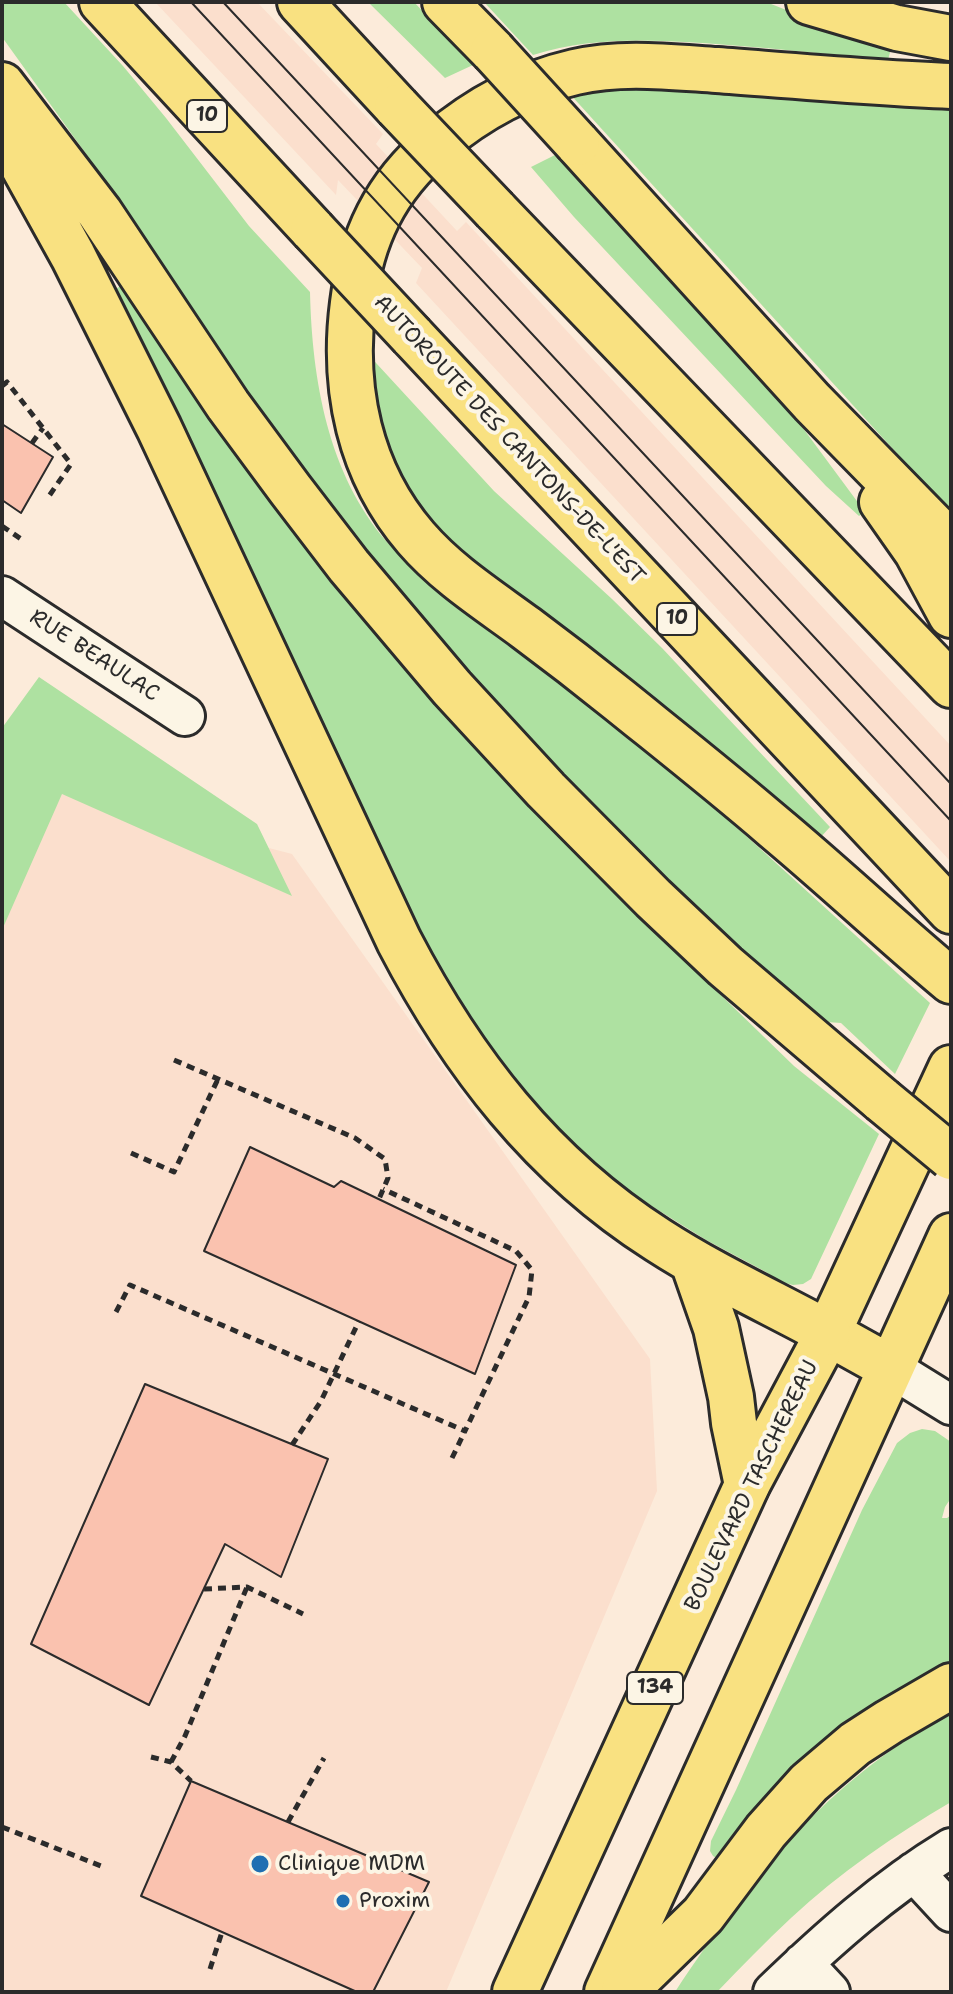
<!DOCTYPE html>
<style>
body{margin:0}
#map{position:relative;width:953px;height:1994px;overflow:hidden;background:#fcebda;font-family:"Shantell Sans",sans-serif}
canvas{display:block}
.frame{position:absolute;inset:0;border:4px solid #2b2b2b;pointer-events:none}
</style>
<div id="map">
<canvas width="953" height="1994"></canvas>
<div class="frame"></div>
</div>
<script>
const context = document.querySelector('canvas').getContext('2d');
context.lineJoin = 'round';
function paint(path, color) {
  context.fillStyle = color;
  context.fill(path, 'evenodd');
}
function strokePath(path, color, width, dash) {
  context.strokeStyle = color;
  context.lineWidth = width;
  context.lineCap = dash ? 'butt' : 'round';
  context.setLineDash(dash || []);
  context.stroke(path);
}
function write(font, color, halo, rows, align = 'center') {
  context.font = font + ' "Shantell Sans",sans-serif';
  context.lineWidth = 8;
  context.setLineDash([]);
  context.textBaseline = 'middle';
  context.strokeStyle = halo;
  context.fillStyle = color;
  for (const [text, x, y, turn = 0] of rows) {
    context.save();
    context.translate(x, y);
    context.rotate((+turn || 0) * Math.PI / 180);
    context.textAlign = isNaN(turn) ? turn : align;
    if (halo) context.strokeText(text, 0, 0);
    context.fillText(text, 0, 0);
    context.restore();
  }
}
paint(new Path2D(`
 M 155,2 L 257,2 L 383,134 L 376,144 L 457,231 L 466,222 L 951,746 L 951,862 L 416,283 L 422,268 L 338,180 L 336,195 Z
 M 62,794 L 292,854 L 650,1359 L 657,1491 L 446,1992 L 2,1992 L 2,908 Z`), '#fbdfcd');
paint(new Path2D(`
 M 2,2 L 64,2 L 123,66 L 166,118 L 249,226 L 310,292 C 312,380 328,474 387,542 C 403,559 420,573 437,588 L 677,776 L 733,824 L 930,1003 L 895,1074 L 841,1023 L 827,1022 L 796,998 L 726,937 L 651,867 L 583,799 L 503,714 L 363,550 L 247,393 L 114,193 L 2,37 Z
 M 368,2 L 414,2 L 473,65 L 445,78 Z
 M 484,2 L 766,2 L 804,17 L 893,41 L 888,60 C 835,55 782,49 728,45 C 664,40 596,35 533,55 Z
 M 619,86 L 951,102 L 951,513 L 569,93 Z
 M 555,155 L 794,416 L 865,512 L 859,516 L 826,486 L 574,217 L 531,167 Z
 M 125,283 L 438,705 L 554,832 L 728,1002 L 794,1066 L 879,1134 L 811,1279 L 803,1284 L 793,1285 L 781,1282 L 766,1272 L 706,1240 L 634,1195 L 551,1125 L 454,1006 L 108,294 Z
 M 365,351 L 494,491 L 612,599 L 662,648 L 830,827 L 819,839 L 484,572 L 454,547 L 430,522 L 406,490 L 385,453 Z
 M 39,677 L 257,824 L 292,896 L 62,794 L 2,930 L 2,728 Z
 M 922,1429 L 935,1431 L 951,1442 L 951,1498 L 945,1507 L 942,1518 L 947,1518 L 951,1515 L 951,1669 L 718,1859 L 713,1856 L 710,1851 L 711,1841 L 736,1790 L 862,1510 L 897,1443 L 910,1433 Z
 M 951,1713 L 951,1802 C 895,1835 839,1873 791,1918 C 765,1942 741,1967 717,1992 L 675,1992 C 753,1875 825,1782 951,1713 Z`), '#aee1a1');
const building = new Path2D(`
 M 2,424 L 53,457 L 21,513 L 2,500 Z
 M 250,1147 L 334,1187 L 341,1181 L 516,1265 L 475,1374 L 204,1251 Z
 M 145,1384 L 328,1459 L 281,1577 L 225,1544 L 149,1705 L 31,1644 Z
 M 191,1781 L 429,1882 L 373,1992 L 357,1992 L 141,1896 Z`);
paint(building, '#fac2af');
strokePath(building, '#2b2b2b', 2);
const minor = new Path2D(`
 M 2,596 L 185,716
 M 891,1368 L 951,1405
 M 914,1872 L 951,1912
 M 803,1963 L 830,1992
 M 773,1992 C 828,1939 885,1888 951,1848`);
const major = new Path2D(`
 M 828,1333 L 891,1368
 M 515,1992 L 747,1485 L 828,1333 L 951,1068
 M 607,1992 L 951,1236`);
const highway = new Path2D(`
 M 102,2 L 313,230
 M 300,2 L 397,107
 M 445,2 L 493,51
 M 809,2 L 897,28 L 951,38
 M 2,85 L 100,213 L 228,405 L 290,489 L 349,566 L 452,688 L 546,790 L 653,898 L 725,966 L 882,1100
 M 951,86 C 873,83 795,76 717,70 C 671,67 621,61 575,72 C 523,84 476,110 436,144 C 385,187 361,238 353,303 C 342,388 359,472 416,538 C 447,574 488,600 526,628 C 557,651 588,675 619,700 C 671,742 723,783 774,827 C 834,877 891,931 951,981
 M 2,128 L 73,256 L 159,428 L 399,941 C 462,1062 542,1166 658,1240 C 712,1275 771,1302 828,1333
 M 577,143 L 812,402 L 951,544
 M 495,210 L 951,685
 M 412,336 L 951,911
 M 882,502 L 917,552 L 951,615
 M 693,1262 L 716,1328 L 731,1397 L 734,1423 L 747,1485
 M 624,1992 L 703,1915 L 766,1831 L 809,1783 L 855,1744 L 889,1722 L 951,1686`);
strokePath(minor, '#2b2b2b', 44);
strokePath(major, '#2b2b2b', 50);
strokePath(highway, '#2b2b2b', 50);
strokePath(new Path2D(`
 M 2,386 L 7,382 L 71,464 L 47,499
 M 32,443 L 43,428
 M 2,526 L 21,539
 M 174,1060 L 355,1138 L 385,1159 L 388,1178 L 379,1199
 M 131,1153 L 174,1172 L 218,1079
 M 116,1312 L 130,1285 L 465,1431 L 529,1297 L 532,1270 L 516,1251 L 383,1189
 M 292,1445 L 321,1401 L 359,1321
 M 452,1458 L 465,1431
 M 204,1589 L 247,1587 L 303,1614
 M 151,1757 L 171,1762 L 191,1781
 M 171,1762 L 185,1736 L 247,1587
 M 288,1822 L 324,1758
 M 2,1827 L 101,1866
 M 210,1969 L 222,1932`), '#2b2b2b', 5, [8, 6]);
strokePath(minor, '#fcf5e5', 38);
strokePath(major, '#f9e181', 44);
strokePath(highway, '#f9e181', 44);
strokePath(new Path2D(`
 M 191,2 L 951,821
 M 223,2 L 951,784`), '#2b2b2b', 2);
const highwayBridge = new Path2D(`
 M 493,51 L 577,143
 M 397,107 L 495,210
 M 313,230 L 412,336
 M 882,1100 L 951,1157`);
strokePath(highwayBridge, '#2b2b2b', 50, []);
strokePath(highwayBridge, '#f9e181', 44);
for (const [x, y, r, color] of [
 [260,1864,10,"#1f6fb2"],
 [343,1901,8,"#1f6fb2"]
]) {
  const dot = new Path2D();
  dot.arc(x, y, r, 0, 2 * Math.PI);
  context.fillStyle = color;
  context.fill(dot);
  strokePath(dot, '#fcf5e5', 3);
}
for (const [x, y, w] of [
 [207,116,40],
 [677,619,40],
 [655,1688,56]
]) {
  const box = new Path2D();
  box.roundRect(x - w / 2, y - 16, w, 32, 6);
  context.fillStyle = '#fcf5e5';
  context.fill(box);
  strokePath(box, '#2b2b2b', 2);
}
write('bold 20px', '#2b2b2b', null, [
 ["10",207,116],
 ["10",677,619],
 ["134",655,1688]
]);
write('22px', '#2b2b2b', '#fcf5e5', [
 ["AUTOROUTE DES CANTONS-DE-L'EST",509,440,47],
 ["RUE BEAULAC",94,656,33],
 ["BOULEVARD TASCHEREAU",752,1486,-64]
]);
write('22px', '#2b2b2b', '#fcf5e5', [
 ["Clinique MDM",278,1864],
 ["Proxim",359,1901]
], 'left');
</script>
